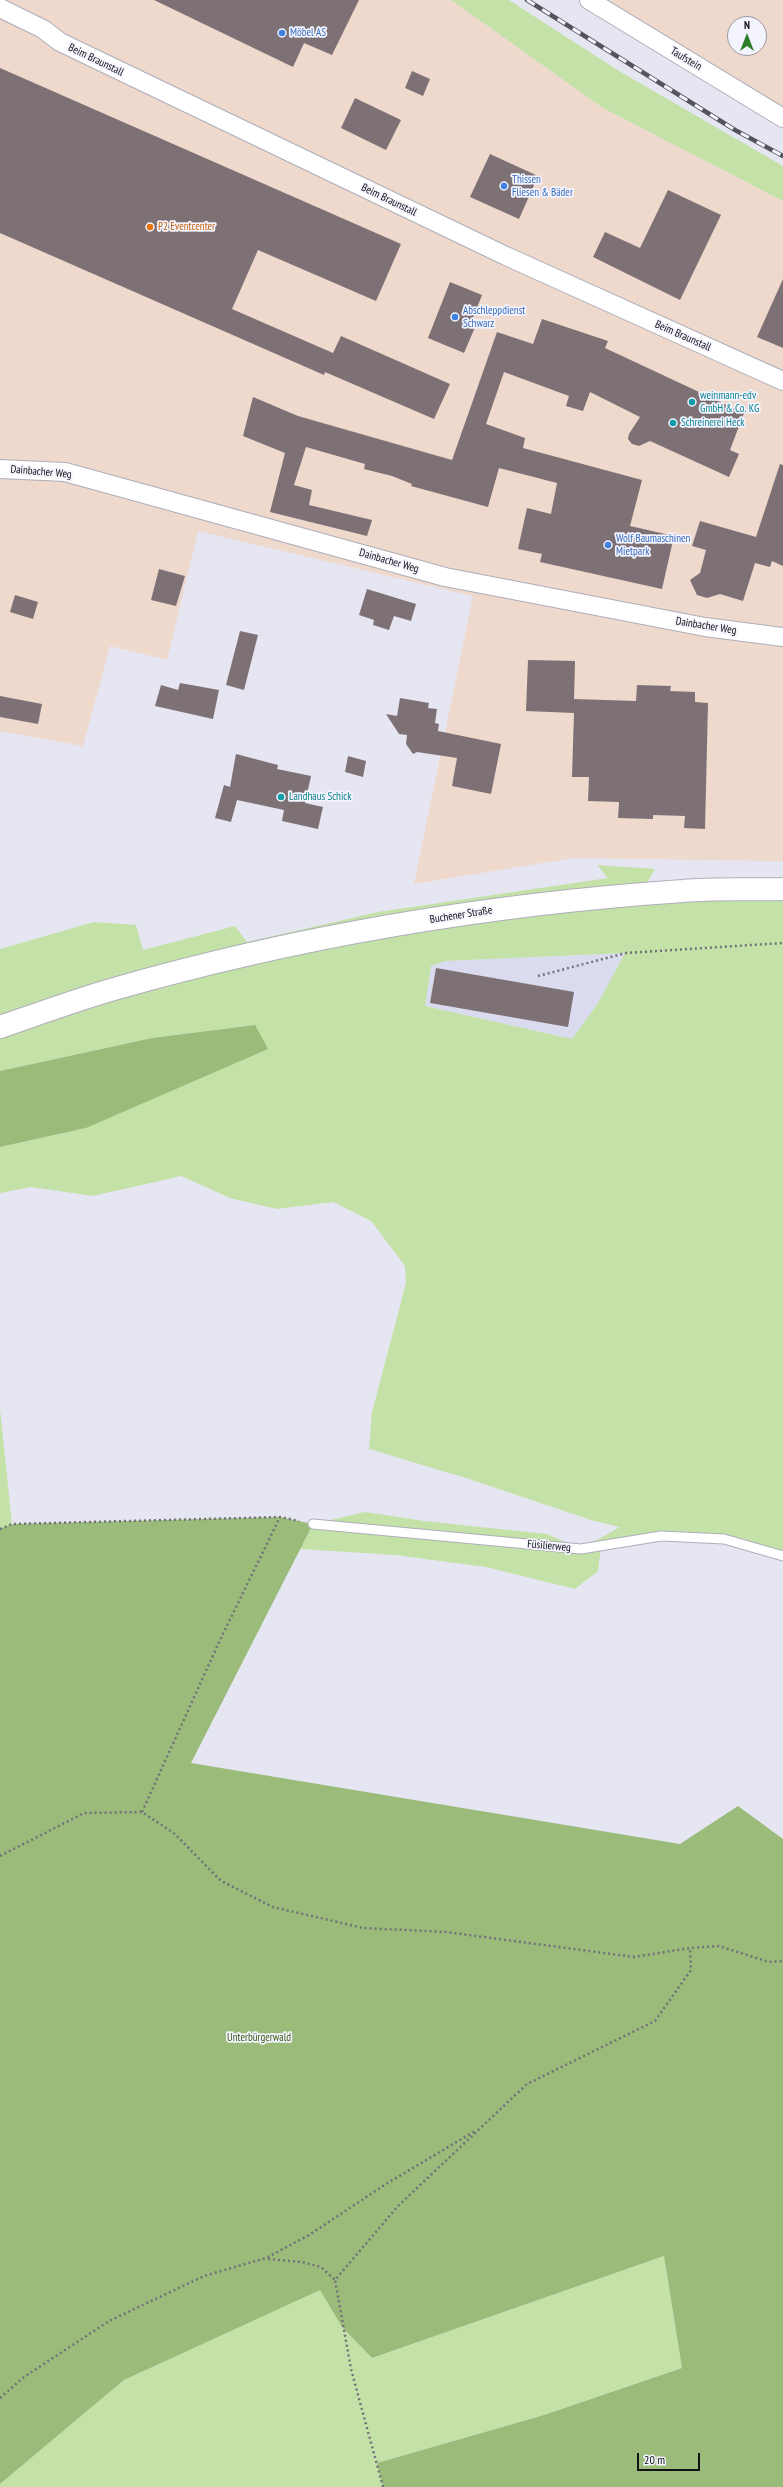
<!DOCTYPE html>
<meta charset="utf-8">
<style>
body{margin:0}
#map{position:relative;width:783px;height:2487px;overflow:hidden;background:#e5e6f2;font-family:"PT Sans Narrow",sans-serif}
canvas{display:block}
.north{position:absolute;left:727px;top:16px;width:40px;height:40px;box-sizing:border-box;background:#f3f4fd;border:1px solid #9999a0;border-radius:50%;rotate:0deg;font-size:11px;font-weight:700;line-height:16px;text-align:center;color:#111115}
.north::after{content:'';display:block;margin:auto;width:14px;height:18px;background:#2c7d29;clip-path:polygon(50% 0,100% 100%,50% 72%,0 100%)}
.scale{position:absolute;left:637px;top:2453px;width:63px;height:18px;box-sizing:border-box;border:2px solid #111115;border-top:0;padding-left:5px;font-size:12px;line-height:14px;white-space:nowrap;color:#111115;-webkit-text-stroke:3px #f3f4fd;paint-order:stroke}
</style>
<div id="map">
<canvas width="783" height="2487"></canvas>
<div class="north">N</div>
<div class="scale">20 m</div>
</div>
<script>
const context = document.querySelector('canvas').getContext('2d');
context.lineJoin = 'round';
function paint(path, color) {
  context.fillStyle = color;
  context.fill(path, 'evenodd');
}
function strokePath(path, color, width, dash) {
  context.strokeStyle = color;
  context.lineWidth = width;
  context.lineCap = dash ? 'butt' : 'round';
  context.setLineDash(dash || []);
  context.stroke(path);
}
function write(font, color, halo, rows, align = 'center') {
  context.font = font + ' "PT Sans Narrow",sans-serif';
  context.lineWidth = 3.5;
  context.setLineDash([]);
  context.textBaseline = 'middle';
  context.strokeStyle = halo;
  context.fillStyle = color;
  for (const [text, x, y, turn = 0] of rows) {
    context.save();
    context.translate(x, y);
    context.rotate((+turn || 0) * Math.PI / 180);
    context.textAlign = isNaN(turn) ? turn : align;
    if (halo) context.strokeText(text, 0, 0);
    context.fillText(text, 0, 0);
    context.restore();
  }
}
paint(new Path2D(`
 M 0,0 L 451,0 L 603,108 L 783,201 L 783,861 L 573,858 L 414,884 L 473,596 L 198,531 L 167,660 L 110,646 L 83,746 L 0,731 Z
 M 603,0 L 783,0 L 783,110 ZM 735,24 L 759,24 L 759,48 L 735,48 Z`), '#efd8cc');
paint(new Path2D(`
 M 626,953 L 598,1003 L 572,1039 L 425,1006 L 431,966 L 445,961 Z`), '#dadbee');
paint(new Path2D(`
 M 451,0 L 509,0 L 619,71 L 783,166 L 783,201 L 603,108 Z
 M 597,865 L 655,869 L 641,894 L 783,889 L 783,1556 L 724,1539 L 661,1536 L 601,1546 L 598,1571 L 575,1589 L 486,1567 L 395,1555 L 300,1549 L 313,1524 L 365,1512 L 424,1521 L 547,1534 L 581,1549 L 620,1527 L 591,1520 L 466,1478 L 369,1449 L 372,1412 L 406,1283 L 405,1266 L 371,1221 L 333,1202 L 277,1209 L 230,1198 L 181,1176 L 93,1196 L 31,1187 L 0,1193 L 0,1147 L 86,1128 L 255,1025 L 152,1038 L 0,1071 L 0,949 L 94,922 L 136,925 L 143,950 L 235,926 L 247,942 L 378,912 L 608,878 ZM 625,953 L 598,1003 L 572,1039 L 425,1006 L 431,966 L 445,961 Z
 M 0,1409 L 12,1524 L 0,1529 Z
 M 664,2256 L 682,2368 L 544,2415 L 377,2463 L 383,2487 L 0,2487 L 0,2484 L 124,2380 L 320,2289 L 342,2327 L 372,2358 Z`), '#c4e2a8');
paint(new Path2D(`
 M 255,1025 L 268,1049 L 86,1128 L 0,1147 L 0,1071 L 152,1038 Z
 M 280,1517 L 313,1524 L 191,1763 L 680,1844 L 738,1806 L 783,1839 L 783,2487 L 383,2487 L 377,2463 L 544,2415 L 682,2368 L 664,2256 L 372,2358 L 342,2327 L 320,2290 L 124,2380 L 0,2484 L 0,1529 L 12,1524 Z`), '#9abb7a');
paint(new Path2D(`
 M 154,0 L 359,0 L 332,55 L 304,43 L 293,67 Z
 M 0,68 L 401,244 L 376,301 L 258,250 L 232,309 L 333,353 L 341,336 L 450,384 L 434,419 L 325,372 L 324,375 L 0,233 Z
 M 412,71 L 430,79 L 423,96 L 405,88 Z
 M 355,98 L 401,120 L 386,150 L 341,128 Z
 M 490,154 L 538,176 L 519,219 L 470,197 Z
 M 668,190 L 721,215 L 680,300 L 593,257 L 605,232 L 640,248 Z
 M 783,279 L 783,348 L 757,337 Z
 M 450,282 L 482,295 L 471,323 L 476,325 L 464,353 L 428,338 Z
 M 542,319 L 608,341 L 605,348 L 744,413 L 730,450 L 739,454 L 729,477 L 650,441 L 639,446 L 632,444 L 628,439 L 629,434 L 640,417 L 590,392 L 583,411 L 566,406 L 569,396 L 504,372 L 486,424 L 525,438 L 523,448 L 642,480 L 630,526 L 674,536 L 662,589 L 540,562 L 542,554 L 518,549 L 527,508 L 551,514 L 557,483 L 499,468 L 488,507 L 411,486 L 412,484 L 392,476 L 364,469 L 365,464 L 306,447 L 294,485 L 312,490 L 309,505 L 372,520 L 367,536 L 270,512 L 285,453 L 243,436 L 253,397 L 298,416 L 452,460 L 497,332 L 533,344 Z
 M 780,464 L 783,465 L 783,566 L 772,561 L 770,567 L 755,563 L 743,601 L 720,594 L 707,598 L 697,595 L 690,580 L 700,573 L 706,550 L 692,546 L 700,521 L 756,537 Z
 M 159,569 L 185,576 L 176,606 L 151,600 Z
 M 367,589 L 416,604 L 411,621 L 394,616 L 389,630 L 373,625 L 374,620 L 359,615 Z
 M 15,595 L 38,602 L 33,619 L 10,612 Z
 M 240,631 L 258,635 L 244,690 L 226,685 Z
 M 528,660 L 575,661 L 574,699 L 636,701 L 637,685 L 671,686 L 670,691 L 695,692 L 695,702 L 708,703 L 705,829 L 684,828 L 685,816 L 653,815 L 653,819 L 618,818 L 619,802 L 588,801 L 589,777 L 572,777 L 574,713 L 526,711 Z
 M 180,683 L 219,690 L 213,719 L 155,706 L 161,685 L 178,690 Z
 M 0,696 L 42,704 L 38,724 L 0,717 Z
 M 400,698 L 429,703 L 428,708 L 437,709 L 435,723 L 439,724 L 438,731 L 501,744 L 491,794 L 452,786 L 457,758 L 417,752 L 413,754 L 406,744 L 407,735 L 399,734 L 386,714 L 397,716 Z
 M 236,754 L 278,765 L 277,769 L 311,776 L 305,803 L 323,807 L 318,829 L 282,821 L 284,810 L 237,800 L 231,822 L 215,818 L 224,785 L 230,787 Z
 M 348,756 L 366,761 L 363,777 L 345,772 Z
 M 436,968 L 574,992 L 568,1027 L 430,1003 Z`), '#7d7176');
const service = new Path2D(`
 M 313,1524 L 581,1549 L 661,1536 L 724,1539 L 783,1556`);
const minor = new Path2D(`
 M 589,0 L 783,118
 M 0,8 L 43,29 L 60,42 L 506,256 L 783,381
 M 0,469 L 65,472 L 445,577 L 705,627 L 783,637`);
const secondary = new Path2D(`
 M 0,1027 C 38,1014 76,1000 114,989 C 299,936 491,904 683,891 C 716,888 750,890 783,889`);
strokePath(service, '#adaeb9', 11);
strokePath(minor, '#adaeb9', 20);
strokePath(secondary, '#adaeb9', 24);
strokePath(new Path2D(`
 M 538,976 L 626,953 L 783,943
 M 0,1529 L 12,1524 L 280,1517 L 299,1521
 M 142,1812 L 220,1640 L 280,1517
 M 0,1856 L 84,1813 L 142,1812 L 175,1834 L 221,1881 L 273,1907 L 363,1928 L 446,1932 L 634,1957 L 690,1948 L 719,1946 L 769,1962 L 783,1961
 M 268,2259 L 302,2262 L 321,2267 L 335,2280
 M 0,2398 L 24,2377 L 109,2321 L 204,2276 L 266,2258 L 309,2235 L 386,2184 L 475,2131
 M 383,2487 L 351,2369 L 335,2280 L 398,2206 L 527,2084 L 655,2021 L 691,1970 L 690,1948`), '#717179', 2.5, [2, 3]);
strokePath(service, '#fff', 9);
strokePath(minor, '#fff', 18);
strokePath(secondary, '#fff', 22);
const rail = new Path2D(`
 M 527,0 L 735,130 L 783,156`);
strokePath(rail, '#54555b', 4.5);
strokePath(rail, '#f3f4fd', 3, [9]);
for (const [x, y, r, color] of [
 [282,33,4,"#3f7fe0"],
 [504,186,4,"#3f7fe0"],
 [150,227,4,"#e8710a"],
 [455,317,4,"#3f7fe0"],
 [692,402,4,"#0f9aa8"],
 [673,423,4,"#0f9aa8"],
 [608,545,4,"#3f7fe0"],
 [281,797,4,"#0f9aa8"]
]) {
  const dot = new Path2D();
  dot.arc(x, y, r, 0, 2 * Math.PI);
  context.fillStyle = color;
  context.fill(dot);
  strokePath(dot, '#f3f4fd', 1.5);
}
write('11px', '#366cbe', '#f3f4fd', [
 ["Möbel AS",290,33],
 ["Thissen",512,180],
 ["Fliesen & Bäder",512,193],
 ["Abschleppdienst",463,311],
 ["Schwarz",463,324],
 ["Wolf Baumaschinen",616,539],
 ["Mietpark",616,552]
], 'left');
write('11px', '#111115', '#f3f4fd', [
 ["Taufstein",686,59,31],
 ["Beim Braunstall",96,60,26],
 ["Beim Braunstall",389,200,26],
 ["Beim Braunstall",683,336,24],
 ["Dainbacher Weg",41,472,5],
 ["Dainbacher Weg",389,561,16],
 ["Dainbacher Weg",706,626,9],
 ["Buchener Straße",461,915,-9],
 ["Füsilierweg",549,1546,5]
]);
write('11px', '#c56008', '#f3f4fd', [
 ["P2 Eventcenter",158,227]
], 'left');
write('11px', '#0d838f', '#f3f4fd', [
 ["weinmann-edv",700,396],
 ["GmbH & Co. KG",700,409],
 ["Schreinerei Heck",681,423],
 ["Landhaus Schick",289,797]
], 'left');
write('11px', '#38550f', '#f3f4fd', [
 ["Unterbürgerwald",259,2038]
]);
</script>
